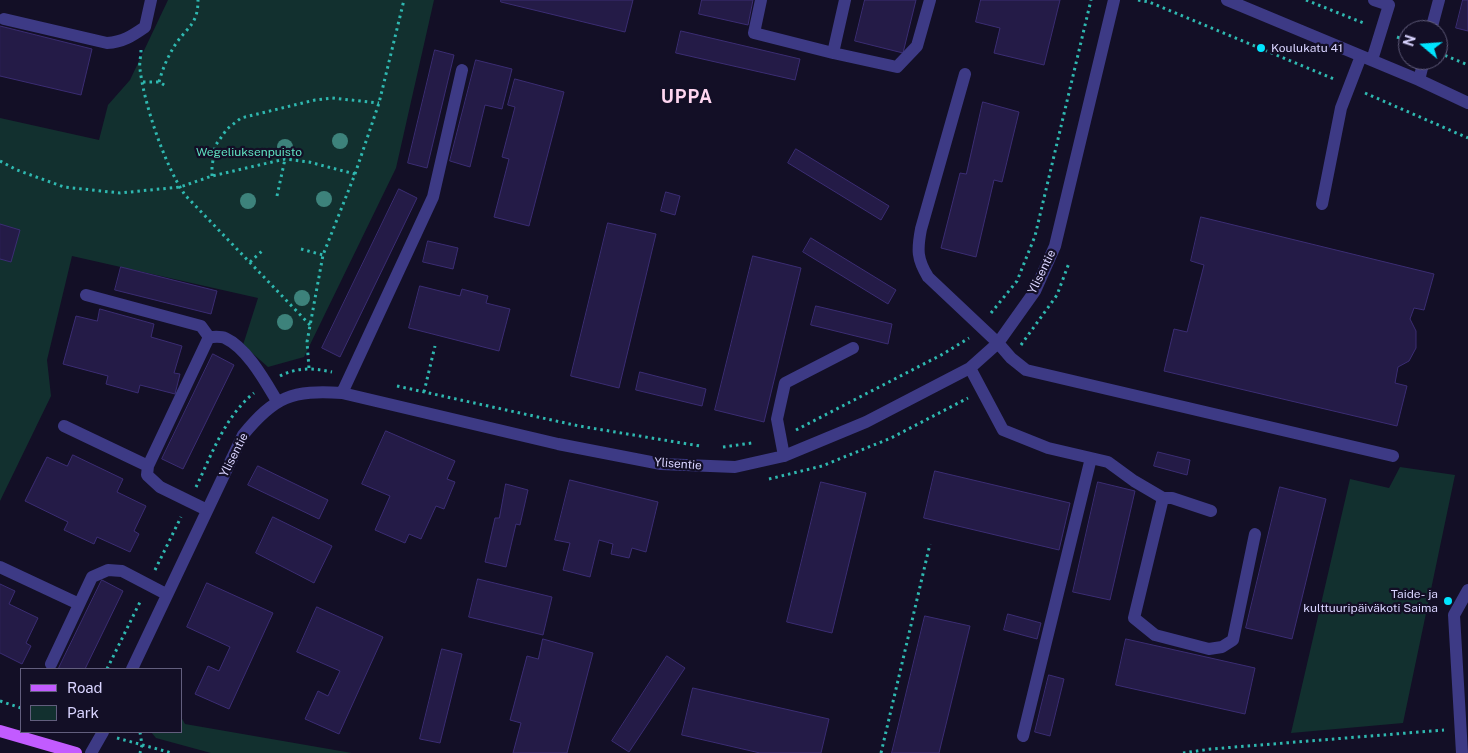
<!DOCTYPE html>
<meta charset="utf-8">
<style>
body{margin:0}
#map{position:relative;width:1468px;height:753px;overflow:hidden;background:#130f26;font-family:"Public Sans",sans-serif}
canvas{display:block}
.legend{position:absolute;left:20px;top:668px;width:162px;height:65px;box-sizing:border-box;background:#130f26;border:1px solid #625e7d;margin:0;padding:6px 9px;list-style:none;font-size:15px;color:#d9d4ff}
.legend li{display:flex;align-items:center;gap:10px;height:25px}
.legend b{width:25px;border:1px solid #625e7d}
.north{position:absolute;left:1398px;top:20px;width:50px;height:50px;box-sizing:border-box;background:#130f26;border:1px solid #625e7d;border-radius:50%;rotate:288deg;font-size:14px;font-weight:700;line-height:20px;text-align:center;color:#d9d4ff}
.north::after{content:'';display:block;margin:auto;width:18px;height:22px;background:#00e5ff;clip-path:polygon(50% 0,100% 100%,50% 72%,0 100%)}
</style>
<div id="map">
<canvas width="1468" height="753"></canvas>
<ul class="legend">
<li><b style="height:6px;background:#c25bff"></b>Road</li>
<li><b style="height:14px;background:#12302f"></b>Park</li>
</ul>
<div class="north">N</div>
</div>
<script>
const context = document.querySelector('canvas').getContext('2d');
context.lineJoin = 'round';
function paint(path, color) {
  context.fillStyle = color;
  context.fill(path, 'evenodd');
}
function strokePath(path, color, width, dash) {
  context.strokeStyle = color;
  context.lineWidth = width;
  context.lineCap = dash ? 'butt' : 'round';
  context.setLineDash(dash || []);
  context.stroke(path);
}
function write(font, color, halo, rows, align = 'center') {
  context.font = font + ' "Public Sans",sans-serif';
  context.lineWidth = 4.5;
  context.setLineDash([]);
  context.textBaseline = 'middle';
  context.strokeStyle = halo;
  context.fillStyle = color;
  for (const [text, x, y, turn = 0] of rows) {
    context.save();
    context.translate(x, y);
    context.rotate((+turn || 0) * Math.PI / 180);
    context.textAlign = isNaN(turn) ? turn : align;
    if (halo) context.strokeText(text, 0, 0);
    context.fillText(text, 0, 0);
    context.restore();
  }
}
paint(new Path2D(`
 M 168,0 L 434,0 L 396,168 L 304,357 L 268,367 L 243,345 L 258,298 L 72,256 L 47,360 L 51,396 L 0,501 L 0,118 L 99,140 L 108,105 L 130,80 Z
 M 1400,467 L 1455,475 L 1403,723 L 1291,733 L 1350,479 L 1389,488 Z
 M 181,717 L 185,724 L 352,753 L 211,753 L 156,738 L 151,732 L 181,732 Z`), '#12302f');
const building = new Path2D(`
 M 501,0 L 633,0 L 625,32 L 501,2 Z
 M 702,0 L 753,0 L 748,25 L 699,14 Z
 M 865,0 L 916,0 L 903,53 L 855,41 Z
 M 981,0 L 1060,0 L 1044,65 L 994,53 L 1000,28 L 976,22 Z
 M 1463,0 L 1468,0 L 1468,31 L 1456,28 Z
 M 0,26 L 92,49 L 81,95 L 0,76 Z
 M 681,31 L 800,59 L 795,80 L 676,53 Z
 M 435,50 L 454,55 L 427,168 L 408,163 Z
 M 476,60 L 512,69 L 502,109 L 485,105 L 470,167 L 450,161 Z
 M 515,79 L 564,92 L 529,226 L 494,217 L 509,159 L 502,157 L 515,107 L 508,105 Z
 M 983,102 L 1019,112 L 1002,182 L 994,180 L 976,257 L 941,248 L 960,173 L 966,174 Z
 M 796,149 L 889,206 L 881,220 L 788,163 Z
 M 399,189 L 417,198 L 340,357 L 322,348 Z
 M 666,192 L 680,196 L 675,215 L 661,211 Z
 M 1201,217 L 1434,274 L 1424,310 L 1414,308 L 1410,319 L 1416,331 L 1416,348 L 1409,361 L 1398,367 L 1395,383 L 1407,386 L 1397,426 L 1164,371 L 1174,329 L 1187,332 L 1204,265 L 1191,261 Z
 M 608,223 L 656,234 L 619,388 L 571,376 Z
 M 0,224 L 20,230 L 11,262 L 0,259 Z
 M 811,238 L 896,290 L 888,304 L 803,252 Z
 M 428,241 L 458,248 L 453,269 L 423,262 Z
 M 753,256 L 801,268 L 764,422 L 715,410 Z
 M 121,267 L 217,291 L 211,314 L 115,290 Z
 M 420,286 L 460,296 L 462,289 L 488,296 L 486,303 L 510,309 L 499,351 L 409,328 Z
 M 816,306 L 892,324 L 888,344 L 811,325 Z
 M 100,309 L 154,324 L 151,337 L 182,346 L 174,373 L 180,374 L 175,394 L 140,385 L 138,393 L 106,384 L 108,376 L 63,364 L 76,316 L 97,321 Z
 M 213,354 L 234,365 L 183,469 L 162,459 Z
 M 640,372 L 706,389 L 702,406 L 636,390 Z
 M 386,431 L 455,461 L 447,479 L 455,482 L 444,509 L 436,506 L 421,539 L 409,534 L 405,543 L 375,530 L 390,496 L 362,484 Z
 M 1158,452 L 1190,460 L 1187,475 L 1154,466 Z
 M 73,455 L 123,479 L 117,492 L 146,506 L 134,531 L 139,534 L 130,552 L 97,537 L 94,544 L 64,530 L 68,522 L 25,501 L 47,457 L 67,466 Z
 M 258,466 L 328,500 L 319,519 L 248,485 Z
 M 935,471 L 1070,503 L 1059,550 L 924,518 Z
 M 570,480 L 658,502 L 646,552 L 632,548 L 629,558 L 611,554 L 613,544 L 599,540 L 590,577 L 563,570 L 570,543 L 555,540 Z
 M 821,482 L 866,493 L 832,633 L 787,622 Z
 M 1098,482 L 1135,491 L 1110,600 L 1073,592 Z
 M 506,484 L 528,490 L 520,525 L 516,524 L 506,567 L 485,562 L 495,518 L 499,518 Z
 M 1280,487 L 1326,499 L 1292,639 L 1246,628 Z
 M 273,517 L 332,546 L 314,583 L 256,553 Z
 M 478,579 L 552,597 L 543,635 L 469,617 Z
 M 102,580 L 123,591 L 85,669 L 61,669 L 59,668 Z
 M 207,583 L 273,613 L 229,709 L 195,694 L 208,666 L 219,671 L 230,647 L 187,627 Z
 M 0,584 L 15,591 L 9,604 L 38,618 L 26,643 L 31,646 L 22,664 L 0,653 Z
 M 317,607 L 383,637 L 339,734 L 305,719 L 318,691 L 328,696 L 340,671 L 297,652 Z
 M 1008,614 L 1041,623 L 1037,639 L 1004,630 Z
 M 925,616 L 970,626 L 939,753 L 892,753 Z
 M 543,639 L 593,653 L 567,753 L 513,753 L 521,723 L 510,720 L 527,656 L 538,659 Z
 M 1126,639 L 1255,668 L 1245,714 L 1116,685 Z
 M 442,649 L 462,654 L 440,743 L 420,739 Z
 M 667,656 L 685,668 L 629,752 L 612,741 Z
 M 1049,675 L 1064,679 L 1050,736 L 1035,732 Z
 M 693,688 L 829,719 L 821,753 L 760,753 L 682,735 Z`);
paint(building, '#241b47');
strokePath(building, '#3b2d73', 1);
strokePath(new Path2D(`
 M 1138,0 L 1149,2 L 1334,79
 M 1306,0 L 1366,24
 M 1397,37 L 1408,41
 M 141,50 C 141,56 139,63 140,69 C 144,104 165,166 185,195 L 310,325
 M 1439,53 L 1468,65
 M 143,82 L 159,82 L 166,86
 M 159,82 C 163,67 169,54 177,42 C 189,26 198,23 198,0
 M 1365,93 L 1468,138
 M 0,161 L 17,170 L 64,187 L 120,193 L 180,187 L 212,176 L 285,159 L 309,162 L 355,174
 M 212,176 L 212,167 L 215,146 L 227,129 L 241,118 L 315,100 L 332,98 L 379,103
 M 277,196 L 285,159
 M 301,249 L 323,255
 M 250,262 L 262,251
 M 991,313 L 1017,281 L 1035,236 L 1091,0
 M 1021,345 L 1057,295 L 1069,263
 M 309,368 L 307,342 L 323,255 L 355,174 L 379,103 L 404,0
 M 280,376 C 297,367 314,368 332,372
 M 397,386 L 579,426 L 700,446
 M 424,392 L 435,346
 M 796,430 L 943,354 L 969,338
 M 723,447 L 752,443
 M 769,479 L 822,466 L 891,438 L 968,398
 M 196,487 C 212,454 225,416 254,393
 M 155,570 L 181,517
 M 107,669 L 141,600
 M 0,701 L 21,708
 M 140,732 L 142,745 L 140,753
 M 117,738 L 172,753
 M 881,753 L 930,544
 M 1183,753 L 1211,749 L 1444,730`), '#2fb8b0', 3, [2.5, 4]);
strokePath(new Path2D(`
 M 761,0 L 754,33 L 833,53 L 845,0
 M 1227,0 L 1419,80 L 1468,103
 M 4,19 L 107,43 C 123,42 132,36 145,27 L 151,0
 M 1431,30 L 1439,0
 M 833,53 L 897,67 L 917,46 L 930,0
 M 1372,60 L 1389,5 L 1374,0
 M 965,74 L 921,229 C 917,250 917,259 928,277 L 998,343 L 1011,358 L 1026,370 L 1393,456
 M 1419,80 L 1424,60
 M 1322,204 L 1341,108 L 1361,56
 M 86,295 L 201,326 L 209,337
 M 970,368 L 1003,430 L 1048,448 L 1108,462 L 1134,481 L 1163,498 L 1172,498 L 1211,511
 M 342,393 L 433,197 L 462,70
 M 64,426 L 148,466
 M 784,456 L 777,419 L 785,383 L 853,348
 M 1163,498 L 1134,618 L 1155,635 L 1209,649 L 1222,647 L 1233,640 L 1255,534
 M 207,510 L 160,487 L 147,475 L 148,466 L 209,337 C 214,337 221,336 225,338 C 247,348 265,381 277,401
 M 0,567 L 79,604
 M 51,664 L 92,577 L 108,570 L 122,571 L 166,594
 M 132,669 L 243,435 C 275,396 292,390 342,393 L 558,444 L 661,464 L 735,467 L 784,456 L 866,422 L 970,368 L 998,343 L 1035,291 L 1055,246 L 1114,0
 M 1023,736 L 1091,458
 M 91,753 L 103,732
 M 1462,753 L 1454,615 L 1468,590`), '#3d3a85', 12);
strokePath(new Path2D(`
 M 0,731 L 76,753`), '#c25bff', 12);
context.fillStyle = '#3d827b';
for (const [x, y] of [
 [340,141],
 [285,147],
 [324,199],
 [248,201],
 [302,298],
 [285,322]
]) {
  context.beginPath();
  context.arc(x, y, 8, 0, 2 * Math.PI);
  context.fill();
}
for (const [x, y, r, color] of [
 [1261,48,5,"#00e5ff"],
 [1448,601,5,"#00e5ff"]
]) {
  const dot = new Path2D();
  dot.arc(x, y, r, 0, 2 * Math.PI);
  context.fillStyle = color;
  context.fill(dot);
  strokePath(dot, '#130f26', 2);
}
write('12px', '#d9d4ff', '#130f26', [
 ["Koulukatu 41",1271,48],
 ["Taide- ja",1438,594,"right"],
 ["kulttuuripäiväkoti Saima",1438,608,"right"]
], 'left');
write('12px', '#5fe0c0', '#130f26', [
 ["Wegeliuksenpuisto",249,152]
]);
write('12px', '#d9d4ff', '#130f26', [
 ["Ylisentie",1042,272,-64],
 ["Ylisentie",234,455,-63],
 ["Ylisentie",678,464,4]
]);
context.letterSpacing = '1px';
write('bold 18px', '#ffd6f0', '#130f26', [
 ["UPPA",687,97]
]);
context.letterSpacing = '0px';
</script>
